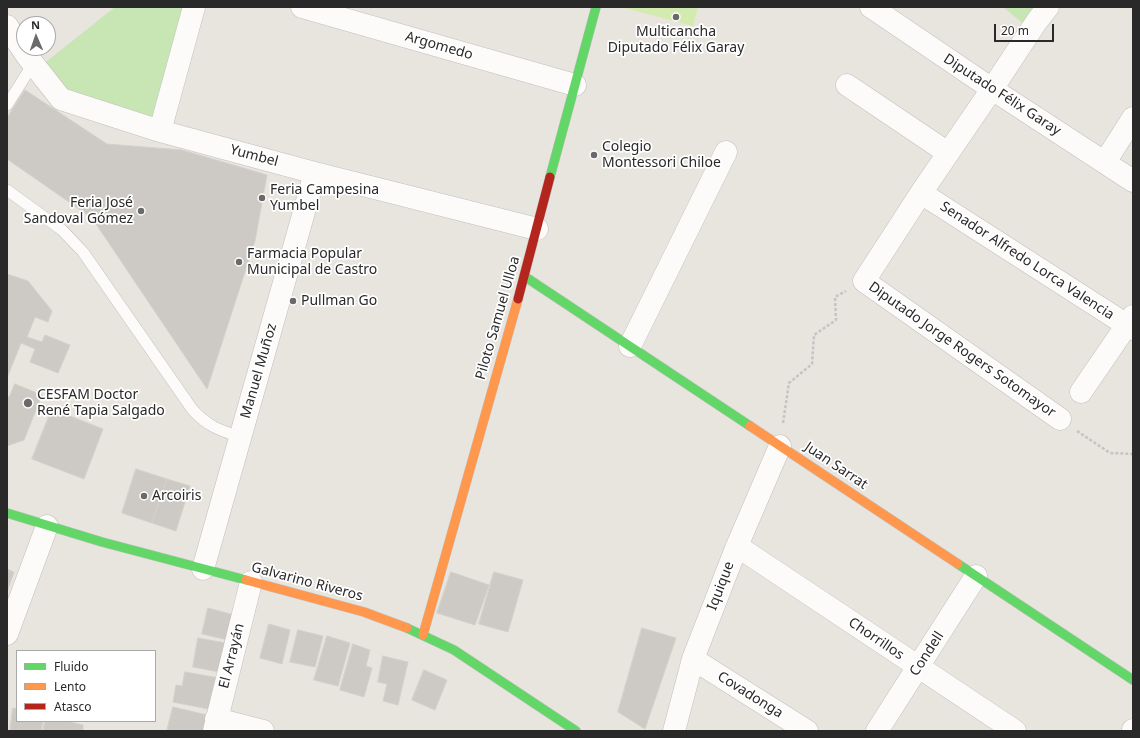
<!DOCTYPE html>
<meta charset="utf-8">
<style>
body{margin:0}
#map{position:relative;width:1140px;height:738px;overflow:hidden;background:#e8e4de;font-family:"Noto Sans",sans-serif}
canvas{display:block}
.frame{position:absolute;inset:0;border:8px solid #292929;pointer-events:none}
.legend{position:absolute;left:16px;top:650px;width:140px;height:72px;box-sizing:border-box;background:#fff;border:1px solid #a9a9a9;margin:0;padding:5px 7px;list-style:none;font-size:12px;color:#292929}
.legend li{display:flex;align-items:center;gap:8px;height:20px}
.legend b{width:20px;border:1px solid #a9a9a9}
.north{position:absolute;left:16px;top:16px;width:40px;height:40px;box-sizing:border-box;background:#fff;border:1px solid #a9a9a9;border-radius:50%;rotate:358deg;font-size:11px;font-weight:700;line-height:16px;text-align:center;color:#292929}
.north::after{content:'';display:block;margin:auto;width:14px;height:18px;background:#6c6a68;clip-path:polygon(50% 0,100% 100%,50% 72%,0 100%)}
.scale{position:absolute;left:994px;top:24px;width:60px;height:18px;box-sizing:border-box;border:2px solid #292929;border-top:0;padding-left:5px;font-size:12px;line-height:14px;white-space:nowrap;color:#292929;-webkit-text-stroke:3px #fff;paint-order:stroke}
</style>
<div id="map">
<canvas width="1140" height="738"></canvas>
<div class="frame"></div>
<ul class="legend">
<li><b style="height:5px;background:#63d668"></b>Fluido</li>
<li><b style="height:5px;background:#ff974d"></b>Lento</li>
<li><b style="height:5px;background:#b3261e"></b>Atasco</li>
</ul>
<div class="north">N</div>
<div class="scale">20 m</div>
</div>
<script>
const context = document.querySelector('canvas').getContext('2d');
context.lineJoin = 'round';
function paint(path, color) {
  context.fillStyle = color;
  context.fill(path, 'evenodd');
}
function strokePath(path, color, width, dash) {
  context.strokeStyle = color;
  context.lineWidth = width;
  context.lineCap = dash ? 'butt' : 'round';
  context.setLineDash(dash || []);
  context.stroke(path);
}
function write(font, color, halo, rows, align = 'center') {
  context.font = font + ' "Noto Sans",sans-serif';
  context.lineWidth = 3.5;
  context.setLineDash([]);
  context.textBaseline = 'middle';
  context.strokeStyle = halo;
  context.fillStyle = color;
  for (const [text, x, y, turn = 0] of rows) {
    context.save();
    context.translate(x, y);
    context.rotate((+turn || 0) * Math.PI / 180);
    context.textAlign = isNaN(turn) ? turn : align;
    if (halo) context.strokeText(text, 0, 0);
    context.fillText(text, 0, 0);
    context.restore();
  }
}
paint(new Path2D(`
 M 115,7 L 188,7 L 154,122 L 67,96 L 42,65 Z
 M 1003,7 L 1049,7 L 1031,30 Z`), '#c8e6b4');
paint(new Path2D(`
 M 621,7 L 698,7 L 693,26 Z`), '#d4ebb0');
const building = new Path2D(`
 M 25,90 L 107,144 L 182,150 L 267,175 L 255,241 L 207,389 L 92,218 L 7,159 L 7,118 Z
 M 7,274 L 28,281 L 52,311 L 48,322 L 35,317 L 27,337 L 42,342 L 45,335 L 70,345 L 58,373 L 30,362 L 35,349 L 21,343 L 7,378 Z
 M 15,384 L 42,395 L 24,440 L 7,446 L 7,396 L 9,397 Z
 M 52,409 L 103,429 L 84,479 L 32,459 Z
 M 136,469 L 167,479 L 152,523 L 122,513 Z
 M 167,479 L 190,486 L 176,531 L 152,523 Z
 M 7,569 L 14,572 L 7,592 Z
 M 451,572 L 489,585 L 475,625 L 437,613 Z
 M 494,572 L 523,580 L 508,632 L 479,624 Z
 M 208,608 L 238,616 L 232,641 L 202,634 Z
 M 269,624 L 290,630 L 282,664 L 260,658 Z
 M 642,628 L 676,638 L 645,729 L 618,712 Z
 M 298,630 L 323,636 L 315,667 L 290,662 Z
 M 327,636 L 350,643 L 338,686 L 314,680 Z
 M 198,638 L 231,644 L 225,673 L 193,667 Z
 M 353,644 L 370,650 L 366,666 L 372,668 L 364,697 L 340,690 Z
 M 383,656 L 408,662 L 398,705 L 383,701 L 387,684 L 378,682 Z
 M 424,670 L 447,680 L 435,710 L 412,700 Z
 M 185,672 L 219,678 L 213,710 L 173,702 L 176,685 L 182,686 Z
 M 173,707 L 207,715 L 204,731 L 167,731 Z
 M 13,708 L 17,709 L 17,721 L 43,721 L 41,731 L 10,731 Z
 M 45,721 L 66,721 L 83,725 L 83,731 L 43,731 Z`);
paint(building, '#cdcac5');
strokePath(building, '#d3d0ca', 1);
const lane = new Path2D(`
 M 7,105 L 33,64
 M 7,190 L 62,230 L 83,252 L 192,409 C 207,426 219,430 240,437`);
const street = new Path2D(`
 M 302,7 L 575,85
 M 871,7 L 992,89 L 1133,181
 M 1048,7 L 1037,21 L 992,89 L 921,193 L 864,281 L 1060,419
 M 7,26 L 27,56 L 61,99 L 160,131 L 315,173 L 537,229
 M 847,85 L 948,153
 M 160,131 L 194,7
 M 1105,162 L 1133,118
 M 921,193 L 1133,329
 M 630,346 L 726,152
 M 1081,392 L 1133,316
 M 737,546 L 1015,731
 M 203,569 L 315,173
 M 7,634 L 47,526
 M 693,659 L 807,731
 M 216,719 L 263,731
 M 214,731 L 251,582
 M 674,731 L 693,659 L 737,546 L 780,446
 M 877,731 L 976,576
 M 1133,731 L 1133,730`);
const fast = new Path2D(`
 M 550,177 L 596,7
 M 524,276 L 750,426
 M 7,513 L 102,542 L 246,580
 M 958,564 L 1133,680
 M 407,628 L 454,650 L 576,731`);
const slow = new Path2D(`
 M 750,426 L 958,564
 M 246,580 L 364,612 L 407,628
 M 423,635 L 518,299`);
const jam = new Path2D(`
 M 518,299 L 550,177`);
strokePath(lane, '#c1c0c0', 12);
strokePath(street, '#c1c0c0', 23);
strokePath(fast, '#c1c0c0', 10);
strokePath(slow, '#c1c0c0', 10);
strokePath(jam, '#c1c0c0', 10);
strokePath(new Path2D(`
 M 783,423 L 789,383 L 812,364 L 814,335 L 836,320 L 835,297 L 846,291
 M 1077,431 L 1110,453 L 1133,454`), '#c4c4c3', 2.5, [3, 2]);
strokePath(lane, '#fcfbfa', 11);
strokePath(street, '#fcfbfa', 22);
strokePath(fast, '#63d668', 9);
strokePath(slow, '#ff974d', 9);
strokePath(jam, '#b3261e', 9);
for (const [x, y, r, color] of [
 [676,17,4,"#6c6a68"],
 [594,155,4,"#6c6a68"],
 [262,198,4,"#6c6a68"],
 [141,211,4,"#6c6a68"],
 [239,262,4,"#6c6a68"],
 [293,301,4,"#6c6a68"],
 [28,403,5,"#6c6a68"],
 [144,496,4,"#6c6a68"]
]) {
  const dot = new Path2D();
  dot.arc(x, y, r, 0, 2 * Math.PI);
  context.fillStyle = color;
  context.fill(dot);
  strokePath(dot, '#fff', 1.5);
}
write('14px', '#292929', '#fff', [
 ["Multicancha",676,32,"center"],
 ["Diputado Félix Garay",676,48,"center"],
 ["Colegio",602,147],
 ["Montessori Chiloe",602,163],
 ["Feria Campesina",270,190],
 ["Yumbel",270,206],
 ["Feria José",133,203,"right"],
 ["Sandoval Gómez",133,219,"right"],
 ["Farmacia Popular",247,254],
 ["Municipal de Castro",247,270],
 ["Pullman Go",301,301],
 ["CESFAM Doctor",37,395],
 ["René Tapia Salgado",37,411],
 ["Arcoiris",152,496]
], 'left');
write('14px', '#292929', '#fff', [
 ["Argomedo",439,46,16],
 ["Diputado Félix Garay",1002,95,33],
 ["Yumbel",254,156,15],
 ["Senador Alfredo Lorca Valencia",1027,261,33],
 ["Piloto Samuel Ulloa",498,318,-74],
 ["Diputado Jorge Rogers Sotomayor",962,350,35],
 ["Manuel Muñoz",259,371,-74],
 ["Juan Sarrat",836,466,34],
 ["Galvarino Riveros",307,582,15],
 ["Iquique",721,586,-69],
 ["Chorrillos",876,639,34],
 ["Condell",927,654,-57],
 ["El Arrayán",232,656,-76],
 ["Covadonga",750,695,32]
]);
</script>
